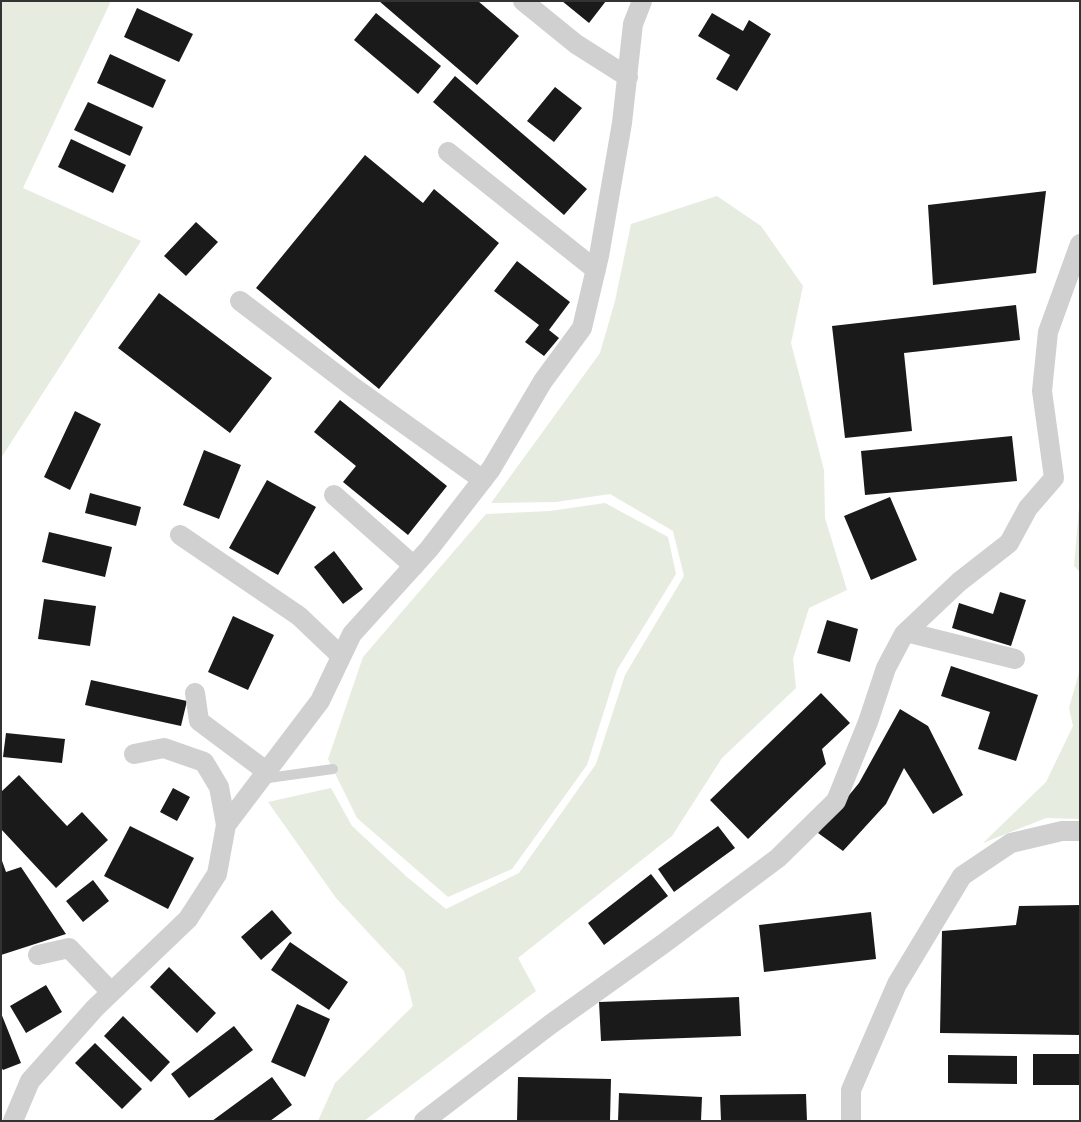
<!DOCTYPE html>
<style>
body{margin:0}
#map{position:relative;width:1081px;height:1122px;overflow:hidden;background:#fff;font-family:Quicksand,sans-serif}
canvas{display:block}
.frame{position:absolute;inset:0;border:2px solid #333;pointer-events:none}
</style>
<div id="map">
<canvas width="1081" height="1122"></canvas>
<div class="frame"></div>
</div>
<script>
const context = document.querySelector('canvas').getContext('2d');
context.lineJoin = 'round';
function paint(path, color) {
  context.fillStyle = color;
  context.fill(path, 'evenodd');
}
function strokePath(path, color, width, dash) {
  context.strokeStyle = color;
  context.lineWidth = width;
  context.lineCap = dash ? 'butt' : 'round';
  context.setLineDash(dash || []);
  context.stroke(path);
}
paint(new Path2D(`
 M 1,1 L 111,1 L 23,188 L 141,241 L 1,458 Z
 M 717,196 L 761,226 L 803,286 L 791,343 L 824,470 L 825,518 L 847,590 L 809,608 L 793,659 L 796,688 L 722,758 L 672,836 L 518,958 L 536,991 L 364,1121 L 318,1121 L 335,1083 L 413,1006 L 404,971 L 336,898 L 268,802 L 331,788 L 352,826 L 407,877 L 446,909 L 519,873 L 596,764 L 625,675 L 684,576 L 673,531 L 610,494 L 556,502 L 491,503 L 600,353 L 615,301 L 631,224 Z
 M 1080,496 L 1080,572 L 1074,566 Z
 M 605,503 L 668,537 L 676,574 L 617,670 L 587,765 L 512,869 L 448,897 L 357,818 L 328,759 L 363,657 L 486,514 L 550,511 Z
 M 1080,669 L 1080,819 L 1046,818 L 983,843 L 1046,782 L 1073,726 L 1069,708 Z`), '#e6ecdf');
paint(new Path2D(`
 M 379,1 L 478,1 L 519,36 L 477,85 Z
 M 562,1 L 606,1 L 589,23 Z
 M 137,8 L 193,34 L 179,62 L 124,37 Z
 M 376,13 L 441,66 L 418,94 L 354,40 Z
 M 712,13 L 743,31 L 749,20 L 771,34 L 737,91 L 716,79 L 730,55 L 698,36 Z
 M 110,54 L 166,80 L 153,108 L 97,83 Z
 M 455,76 L 587,189 L 564,215 L 433,102 Z
 M 555,87 L 582,108 L 554,142 L 527,121 Z
 M 88,102 L 143,127 L 130,156 L 74,130 Z
 M 71,139 L 126,165 L 113,193 L 58,167 Z
 M 365,155 L 423,203 L 434,189 L 499,243 L 379,389 L 256,288 Z
 M 1046,191 L 1036,273 L 933,285 L 928,205 Z
 M 196,222 L 218,242 L 186,276 L 164,256 Z
 M 517,261 L 570,302 L 549,330 L 559,338 L 544,356 L 525,342 L 539,325 L 494,291 Z
 M 159,293 L 272,378 L 230,433 L 118,348 Z
 M 1016,305 L 1020,340 L 904,353 L 912,431 L 845,438 L 832,326 Z
 M 340,400 L 447,486 L 408,535 L 343,482 L 356,466 L 314,432 Z
 M 75,411 L 101,424 L 70,490 L 44,477 Z
 M 1012,436 L 1017,481 L 865,495 L 861,451 Z
 M 204,450 L 241,465 L 219,519 L 183,505 Z
 M 267,480 L 316,507 L 278,575 L 229,548 Z
 M 90,493 L 141,507 L 136,526 L 85,513 Z
 M 890,497 L 917,560 L 871,580 L 844,516 Z
 M 49,532 L 112,547 L 105,577 L 42,562 Z
 M 334,551 L 363,589 L 343,604 L 314,567 Z
 M 1000,592 L 1026,600 L 1011,646 L 952,628 L 959,603 L 993,614 Z
 M 44,599 L 96,606 L 90,646 L 38,639 Z
 M 233,616 L 274,635 L 248,690 L 208,672 Z
 M 827,620 L 858,629 L 850,662 L 817,653 Z
 M 951,666 L 1038,695 L 1016,761 L 978,749 L 990,712 L 941,696 Z
 M 91,680 L 187,701 L 181,726 L 85,705 Z
 M 821,693 L 850,723 L 822,749 L 826,764 L 748,839 L 710,800 Z
 M 900,709 L 928,726 L 963,795 L 933,814 L 904,768 L 886,804 L 843,851 L 818,833 L 859,783 Z
 M 6,733 L 65,739 L 62,763 L 3,757 Z
 M 19,775 L 67,826 L 82,812 L 108,840 L 56,888 L 1,829 L 1,792 Z
 M 173,788 L 190,797 L 177,821 L 160,812 Z
 M 130,826 L 194,858 L 168,909 L 104,876 Z
 M 718,826 L 735,848 L 674,892 L 658,869 Z
 M 1,858 L 6,872 L 21,867 L 66,934 L 1,955 Z
 M 651,874 L 668,896 L 604,945 L 588,923 Z
 M 93,880 L 109,901 L 83,922 L 66,901 Z
 M 1080,905 L 1080,1035 L 940,1033 L 942,931 L 1016,925 L 1019,906 Z
 M 272,910 L 292,933 L 261,960 L 241,937 Z
 M 871,912 L 876,959 L 764,972 L 759,925 Z
 M 290,942 L 348,982 L 329,1010 L 271,970 Z
 M 169,967 L 216,1013 L 197,1033 L 150,987 Z
 M 46,985 L 62,1012 L 26,1033 L 10,1006 Z
 M 739,997 L 741,1036 L 601,1041 L 599,1002 Z
 M 297,1004 L 330,1019 L 305,1077 L 271,1062 Z
 M 1,1013 L 21,1063 L 3,1070 L 1,1067 Z
 M 123,1016 L 170,1062 L 151,1082 L 104,1036 Z
 M 234,1026 L 253,1050 L 189,1098 L 171,1074 Z
 M 95,1043 L 142,1089 L 122,1109 L 75,1063 Z
 M 1033,1054 L 1080,1054 L 1080,1085 L 1033,1085 Z
 M 948,1055 L 1017,1056 L 1017,1084 L 948,1083 Z
 M 272,1077 L 292,1105 L 270,1121 L 212,1121 Z
 M 518,1077 L 611,1079 L 610,1121 L 517,1121 Z
 M 619,1093 L 702,1097 L 701,1121 L 618,1121 Z
 M 806,1094 L 807,1121 L 721,1121 L 720,1095 Z`), '#1a1a1a');
strokePath(new Path2D(`
 M 261,779 L 333,769`), '#d0d0d0', 10);
strokePath(new Path2D(`
 M 523,1 L 576,44 L 628,77
 M 448,152 L 596,270
 M 240,301 L 353,387 L 483,480
 M 334,495 L 414,566
 M 180,535 L 299,616 L 341,656
 M 906,632 L 1015,659
 M 195,693 L 199,721 L 266,771
 M 134,754 L 164,748 L 204,762 L 219,787 L 226,825
 M 38,955 L 69,948 L 111,992
 M 13,1121 L 30,1081 L 95,1008 L 188,919 L 217,874 L 226,825 L 320,701 L 352,634 L 429,549 L 491,469 L 543,381 L 582,328 L 599,256 L 622,123 L 633,24 L 642,1
 M 424,1121 L 551,1024 L 663,944 L 778,858 L 836,801 L 868,722 L 886,668 L 904,634 L 959,582 L 1009,543 L 1028,508 L 1054,478 L 1042,391 L 1048,332 L 1080,244
 M 851,1121 L 851,1090 L 897,984 L 962,876 L 1011,843 L 1062,831 L 1080,831`), '#d0d0d0', 20);
</script>
